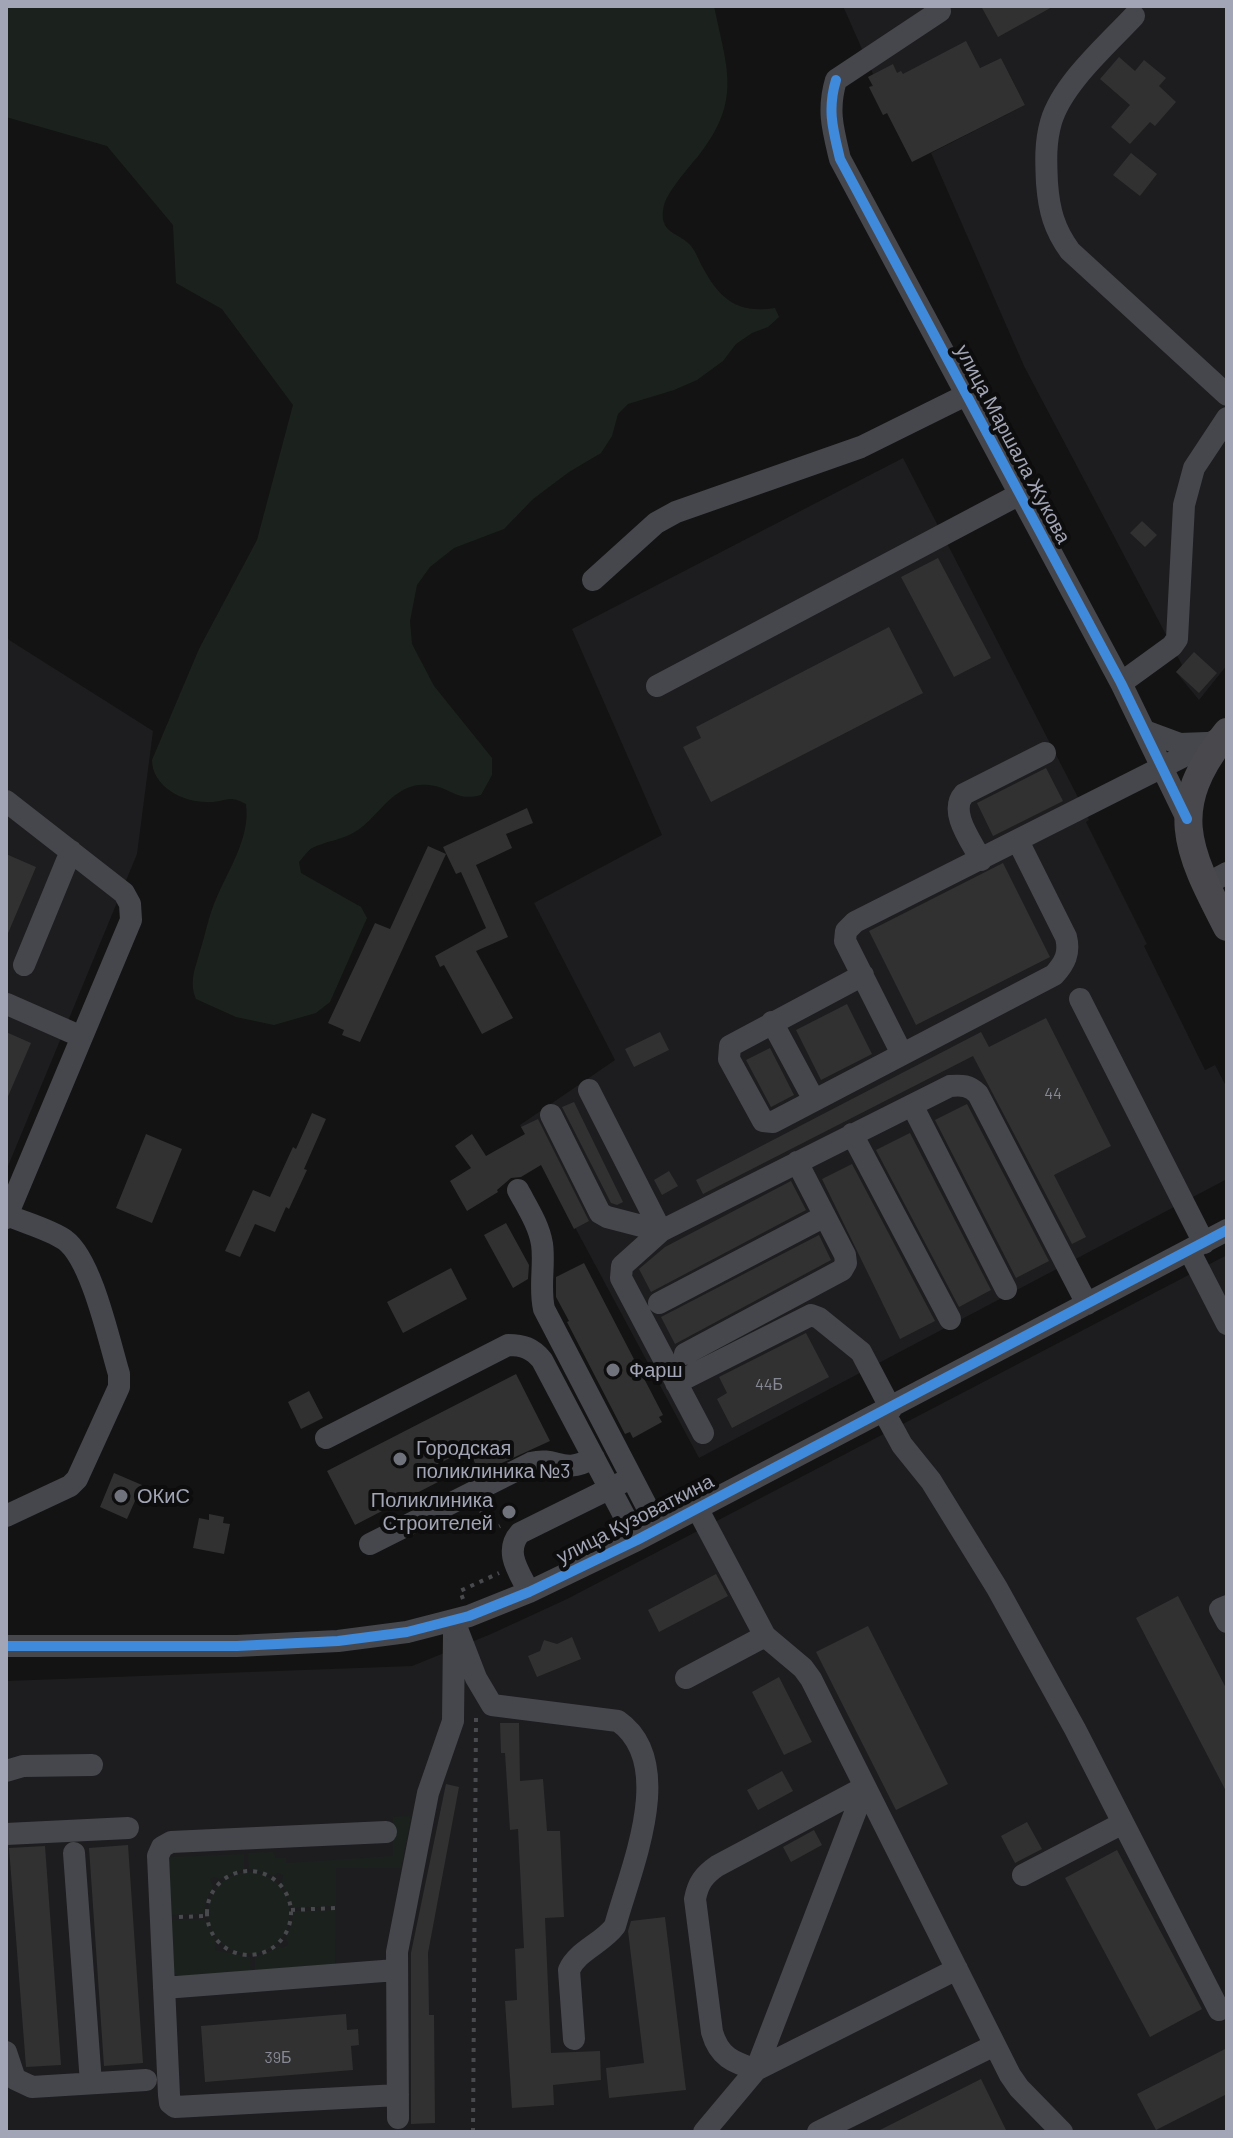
<!DOCTYPE html>
<meta charset="utf-8">
<style>
body{margin:0}
#map{position:relative;width:1233px;height:2138px;overflow:hidden;background:#131313;font-family:Barlow,sans-serif}
canvas{display:block}
.frame{position:absolute;inset:0;border:8px solid #a2a5b5;pointer-events:none}
</style>
<div id="map">
<canvas width="1233" height="2138"></canvas>
<div class="frame"></div>
</div>
<script>
const context = document.querySelector('canvas').getContext('2d');
context.lineJoin = 'round';
function paint(path, color) {
  context.fillStyle = color;
  context.fill(path, 'evenodd');
}
function strokePath(path, color, width, dash) {
  context.strokeStyle = color;
  context.lineWidth = width;
  context.lineCap = dash ? 'butt' : 'round';
  context.setLineDash(dash || []);
  context.stroke(path);
}
function write(font, color, halo, rows, align = 'center') {
  context.font = font + ' Barlow,sans-serif';
  context.lineWidth = 8;
  context.setLineDash([]);
  context.textBaseline = 'middle';
  context.strokeStyle = halo;
  context.fillStyle = color;
  for (const [text, x, y, turn = 0] of rows) {
    context.save();
    context.translate(x, y);
    context.rotate((+turn || 0) * Math.PI / 180);
    context.textAlign = isNaN(turn) ? turn : align;
    if (halo) context.strokeText(text, 0, 0);
    context.fillText(text, 0, 0);
    context.restore();
  }
}
paint(new Path2D(`
 M 843,6 L 1227,6 L 1227,665 L 1199,700 L 1176,672 L 1182,665 L 1024,366 L 931,153 L 1025,105 L 1001,58 L 883,115 L 869,87 L 872,85 L 868,77 L 873,74 Z
 M 903,458 L 1084,809 L 1089,820 L 1086,822 L 1147,944 L 1144,946 L 1205,1070 L 1215,1065 L 1227,1088 L 1227,1179 L 699,1458 L 520,1125 L 615,1060 L 534,903 L 662,835 L 572,629 Z
 M 6,638 L 153,731 L 137,854 L 6,1171 Z
 M 1227,1255 L 1227,2132 L 6,2132 L 6,1681 L 412,1666 L 491,1634 L 567,1599 Z`), '#1d1d1f');
paint(new Path2D(`
 M 6,6 L 714,6 C 727,69 742,100 699,155 C 689,167 668,191 664,205 C 657,235 680,232 691,246 C 696,252 699,261 703,268 C 720,299 737,314 775,308 L 779,317 L 768,327 L 752,333 L 736,344 L 723,361 L 697,380 L 674,390 L 628,404 L 618,414 L 612,436 L 601,453 L 569,472 L 533,499 L 504,529 L 454,548 L 430,567 L 417,585 L 410,621 L 412,644 L 434,686 L 492,758 L 492,775 L 481,795 C 456,802 451,787 429,785 C 395,781 380,815 358,830 C 344,840 325,841 312,848 C 307,851 303,858 299,862 L 301,873 L 361,907 L 367,918 L 330,1002 L 316,1013 L 274,1025 L 236,1017 L 196,999 C 189,982 195,969 200,951 C 205,936 208,919 214,904 C 226,873 251,839 246,804 C 227,794 227,802 209,802 C 184,803 152,787 152,760 L 199,649 L 257,540 L 293,405 L 222,309 L 176,283 L 173,225 L 107,146 L 6,117 Z
 M 411,1816 L 401,1868 L 336,1868 L 336,1906 L 293,1908 L 282,1884 L 283,1875 L 278,1873 L 273,1876 L 249,1869 L 248,1853 L 273,1852 L 276,1858 L 286,1858 L 286,1863 L 393,1856 L 393,1817 Z
 M 244,1854 L 244,1869 L 220,1879 L 214,1877 L 210,1879 L 213,1887 L 207,1898 L 204,1914 L 166,1915 L 164,1864 L 170,1857 Z
 M208 1913a41 41 0 1 1 82 0a41 41 0 1 1-82 0Z
 M 336,1910 L 335,1965 L 255,1973 L 255,1957 L 269,1952 L 278,1946 L 282,1948 L 288,1945 L 286,1937 L 292,1924 L 293,1911 Z
 M 205,1919 L 216,1942 L 215,1950 L 250,1957 L 251,1973 L 178,1977 L 168,1965 L 166,1920 Z`), '#1b221d');
paint(new Path2D(`
 M 981,6 L 1054,6 L 998,37 Z
 M 966,41 L 980,68 L 1001,58 L 1025,105 L 912,162 L 887,113 L 883,115 L 869,87 L 873,86 L 868,77 L 893,64 L 897,73 L 901,71 L 903,74 Z
 M 1119,57 L 1135,71 L 1144,60 L 1166,78 L 1159,86 L 1176,102 L 1155,126 L 1150,122 L 1130,144 L 1111,127 L 1130,105 L 1100,79 Z
 M 1131,153 L 1157,174 L 1140,196 L 1113,175 Z
 M 1142,521 L 1157,535 L 1145,547 L 1130,533 Z
 M 938,558 L 991,658 L 954,677 L 901,577 Z
 M 889,627 L 923,693 L 711,802 L 683,747 L 701,738 L 696,727 Z
 M 1194,652 L 1217,673 L 1199,693 L 1176,672 Z
 M 1046,768 L 1063,801 L 993,836 L 977,803 Z
 M 527,808 L 533,823 L 506,834 L 512,848 L 476,865 L 508,937 L 476,951 L 513,1018 L 482,1034 L 444,965 L 440,967 L 435,956 L 486,928 L 461,872 L 456,874 L 443,847 Z
 M 428,846 L 446,854 L 360,1042 L 342,1035 L 344,1030 L 328,1023 L 375,923 L 390,929 Z
 M 6,854 L 36,867 L 6,938 Z
 M 1003,863 L 1050,957 L 916,1025 L 869,931 Z
 M 847,1004 L 872,1054 L 821,1080 L 796,1030 Z
 M 1046,1018 L 1111,1146 L 1054,1175 L 1086,1237 L 1072,1244 L 973,1056 L 703,1194 L 696,1180 L 981,1032 L 989,1047 Z
 M 6,1032 L 31,1043 L 6,1101 Z
 M 660,1032 L 669,1050 L 634,1067 L 625,1049 Z
 M 770,1048 L 794,1095 L 771,1107 L 746,1060 Z
 M 574,1102 L 623,1202 L 617,1205 L 611,1203 L 562,1107 Z
 M 967,1104 L 1049,1261 L 1016,1278 L 935,1120 Z
 M 312,1113 L 326,1119 L 304,1169 L 307,1170 L 289,1209 L 286,1207 L 275,1232 L 255,1224 L 240,1257 L 225,1251 L 253,1190 L 270,1197 L 293,1147 L 296,1149 Z
 M 538,1119 L 589,1221 L 574,1229 L 541,1165 L 521,1177 L 511,1178 L 497,1190 L 498,1192 L 467,1211 L 450,1181 L 471,1168 L 455,1146 L 472,1134 L 486,1156 L 525,1134 L 521,1127 Z
 M 910,1133 L 991,1290 L 959,1307 L 876,1150 Z
 M 146,1134 L 182,1149 L 152,1223 L 116,1208 Z
 M 852,1164 L 935,1321 L 900,1339 L 822,1179 Z
 M 669,1171 L 678,1186 L 662,1195 L 654,1180 Z
 M 791,1181 L 806,1210 L 651,1292 L 639,1269 L 665,1247 Z
 M 506,1223 L 529,1265 L 528,1279 L 513,1288 L 484,1235 Z
 M 819,1235 L 831,1260 L 675,1344 L 661,1317 Z
 M 584,1263 L 663,1415 L 659,1417 L 662,1422 L 633,1438 L 630,1432 L 625,1434 L 567,1322 L 569,1321 L 556,1297 L 556,1277 Z
 M 451,1268 L 467,1299 L 403,1333 L 387,1302 Z
 M 806,1333 L 829,1377 L 732,1428 L 717,1399 L 727,1393 L 719,1377 Z
 M 516,1374 L 550,1441 L 480,1473 L 468,1449 L 430,1468 L 438,1482 L 355,1525 L 327,1471 Z
 M 309,1391 L 323,1418 L 301,1429 L 288,1402 Z
 M 114,1473 L 142,1485 L 127,1519 L 100,1507 Z
 M 209,1514 L 224,1517 L 223,1523 L 230,1524 L 224,1554 L 193,1548 L 199,1518 L 209,1520 Z
 M 716,1574 L 728,1596 L 659,1632 L 648,1610 Z
 M 1178,1596 L 1227,1690 L 1227,1793 L 1136,1618 Z
 M 868,1626 L 948,1784 L 896,1810 L 816,1652 Z
 M 572,1637 L 581,1659 L 537,1677 L 528,1656 L 540,1651 L 544,1640 L 557,1644 Z
 M 779,1677 L 812,1742 L 784,1755 L 752,1692 Z
 M 500,1723 L 519,1723 L 520,1781 L 543,1779 L 547,1831 L 560,1831 L 564,1917 L 545,1918 L 551,2053 L 600,2051 L 601,2080 L 553,2085 L 554,2105 L 512,2108 L 505,2001 L 517,2000 L 515,1949 L 524,1948 L 518,1829 L 510,1830 L 505,1753 L 501,1753 Z
 M 782,1771 L 793,1791 L 758,1810 L 747,1790 Z
 M 446,1784 L 459,1787 L 428,1953 L 429,2015 L 434,2015 L 435,2123 L 411,2124 L 411,1953 Z
 M 1027,1822 L 1042,1849 L 1015,1863 L 1001,1836 Z
 M 814,1830 L 822,1845 L 791,1862 L 783,1847 Z
 M 128,1845 L 143,2063 L 104,2066 L 89,1848 Z
 M 45,1846 L 61,2065 L 26,2067 L 9,1848 Z
 M 1117,1850 L 1202,2009 L 1150,2037 L 1065,1878 Z
 M 665,1917 L 686,2090 L 609,2098 L 606,2068 L 644,2063 L 628,1931 L 631,1921 Z
 M 346,2014 L 347,2030 L 358,2029 L 359,2045 L 351,2046 L 353,2070 L 205,2082 L 201,2026 Z
 M 1227,2048 L 1227,2094 L 1156,2130 L 1137,2094 Z
 M 981,2079 L 1007,2132 L 876,2132 Z`), '#313132');
strokePath(new Path2D(`
 M 481,1511 L 492,1530 L 500,1526
 M 463,1599 L 460,1591 L 499,1573
 M207 1913a42 42 0 1 1 84 0a42 42 0 1 1-84 0Z
 M 291,1910 L 336,1908
 M 179,1917 L 206,1916
 M 473,2132 L 476,1718`), '#48494d', 4, [4, 6]);
strokePath(new Path2D(`
 M 938,6 L 940,11 L 836,80 C 827,110 833,130 840,159 L 1121,683 L 1187,819
 M 1134,16 C 1107,45 1062,84 1051,122 C 1045,143 1046,162 1047,183 C 1049,210 1054,229 1070,251 L 1227,395
 M 593,580 L 656,523 L 676,512 L 861,447 L 966,395
 M 1121,683 L 1172,646 L 1177,639 L 1184,505 L 1194,468 L 1227,418
 M 657,686 L 1020,494
 M 1145,731 L 1180,744 L 1207,743
 M 6,801 L 124,893 L 130,904 L 131,920 L 6,1218
 M 981,860 C 972,842 948,812 964,794 L 1045,753
 M 1205,885 L 1227,873
 M 24,965 L 71,851
 M 863,975 L 730,1046 L 729,1059 L 763,1121 L 773,1122 L 1054,975 C 1065,963 1070,953 1066,937 L 1018,841
 M 1080,999 L 1204,1243
 M 7,1004 L 82,1037
 M 772,1022 L 814,1100
 M 902,1054 L 845,941 L 846,931 L 855,922 L 1222,737
 M 589,1090 L 661,1231 L 622,1266 L 621,1278 L 703,1433
 M 912,1105 L 1006,1289
 M 551,1115 L 600,1213 L 607,1217 L 661,1231 L 950,1086 C 962,1085 969,1085 978,1094 L 1087,1304
 M 852,1134 L 950,1319
 M 518,1190 C 527,1207 539,1225 542,1244 C 545,1265 539,1287 544,1309 L 658,1528
 M 1189,1250 L 1227,1324
 M 659,1303 L 825,1216
 M 685,1354 L 842,1270 L 846,1263 L 845,1255 L 797,1162
 M 676,1383 L 811,1315 L 819,1318 L 861,1352 L 891,1409
 M 884,1412 L 902,1445 L 931,1481 L 997,1588 L 1075,1729 L 1219,2010
 M 326,1438 L 508,1345 C 523,1345 532,1348 542,1360 L 637,1540
 M 697,1508 L 765,1636 L 803,1668 L 811,1679 L 1010,2075 L 1019,2088 L 1062,2132
 M 6,1516 L 70,1486 L 77,1479 L 119,1387 L 119,1374 C 109,1341 92,1260 65,1240 C 49,1229 25,1223 7,1215
 M 370,1544 L 531,1463 C 559,1456 560,1476 594,1458
 M 529,1592 C 520,1573 503,1552 520,1533 L 621,1483
 M 1227,1606 L 1220,1609 L 1227,1622
 M 454,1621 L 476,1678 L 492,1705 L 618,1721 C 678,1763 630,1870 615,1926 C 603,1943 577,1951 569,1970 L 574,2039
 M 6,1646 L 237,1646 L 338,1641 L 407,1632 L 469,1616 L 529,1592 L 637,1540 L 1227,1230
 M 686,1678 L 765,1636
 M 6,1771 L 23,1766 L 92,1765
 M 865,1787 L 717,1866 C 704,1875 698,1883 695,1899 L 712,2032 C 719,2057 733,2062 756,2070 L 957,1969
 M 386,1832 L 171,1842 L 162,1847 L 158,1856 L 169,2095 L 170,2103 L 175,2107 L 398,2095
 M 6,1834 L 128,1828
 M 74,1853 L 91,2083
 M 1023,1875 L 1123,1823
 M 164,1988 L 396,1970
 M 6,2052 L 15,2079 L 32,2087 L 146,2080
 M 398,2118 L 397,1952 L 428,1793 L 453,1721 L 454,1634
 M 704,2132 L 756,2070 L 865,1787
 M 818,2132 L 995,2045`), '#46474c', 22);
strokePath(new Path2D(`
 M 1227,732 C 1166,808 1186,848 1227,927`), '#49494d', 28);
strokePath(new Path2D(`
 M 836,80 C 827,110 833,130 840,159 L 1121,683 L 1187,819
 M 6,1646 L 237,1646 L 338,1641 L 407,1632 L 469,1616 L 529,1592 L 637,1540 L 1227,1230`), '#408adc', 10);
for (const [x, y, r, color] of [
 [613,1370,8,"#70727c"],
 [400,1459,8,"#70727c"],
 [121,1496,8,"#70727c"],
 [509,1512,8,"#70727c"]
]) {
  const dot = new Path2D();
  dot.arc(x, y, r, 0, 2 * Math.PI);
  context.fillStyle = color;
  context.fill(dot);
  strokePath(dot, '#0d0d0e', 3);
}
write('16px', '#868894', null, [
 ["44",1053,1094],
 ["44Б",769,1385],
 ["39Б",278,2058]
]);
write('20px', '#a2a5b5', '#0d0d0e', [
 ["улица Маршала Жукова",1013,444,62],
 ["улица Кузоваткина",635,1519,-27]
]);
write('20px', '#a2a5b5', '#0d0d0e', [
 ["Фарш",629,1370],
 ["Городская",416,1448],
 ["поликлиника №3",416,1471],
 ["ОКиС",137,1496],
 ["Поликлиника",493,1500,"right"],
 ["Строителей",493,1523,"right"]
], 'left');
</script>
